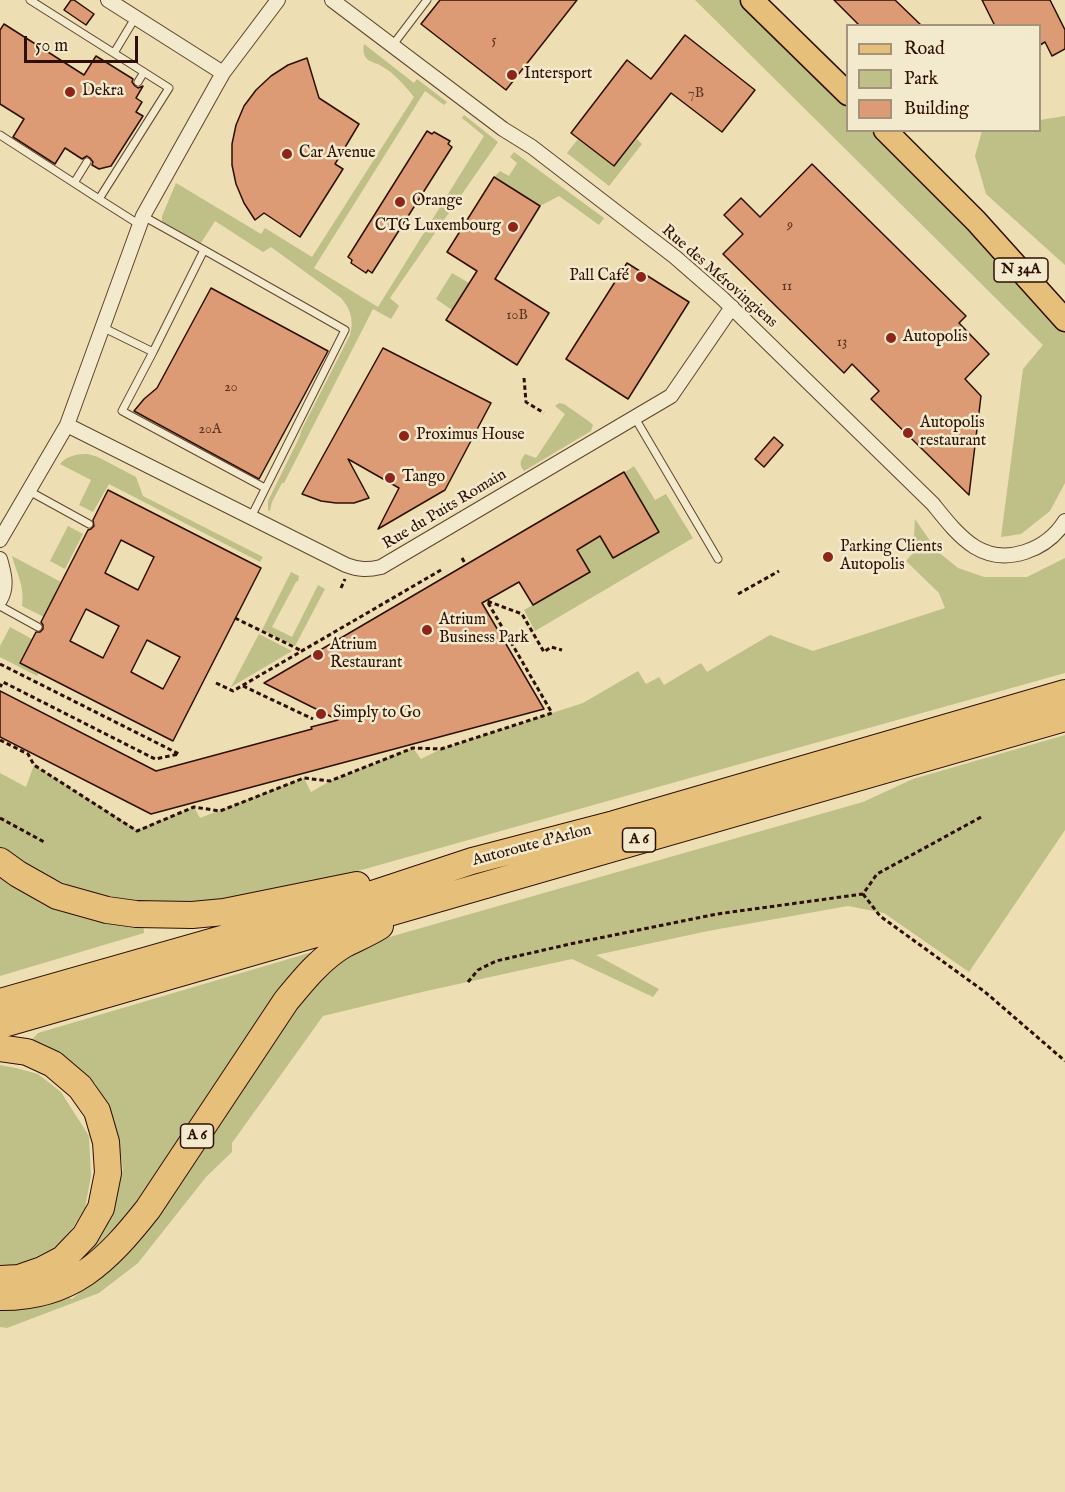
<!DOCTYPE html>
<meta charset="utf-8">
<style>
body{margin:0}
#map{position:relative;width:1065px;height:1492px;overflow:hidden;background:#eddeb3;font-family:"IM FELL English",serif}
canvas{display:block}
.legend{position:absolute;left:846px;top:24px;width:195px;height:108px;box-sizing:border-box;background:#f3eace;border:2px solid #a4937c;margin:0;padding:8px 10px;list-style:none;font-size:18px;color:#2e1002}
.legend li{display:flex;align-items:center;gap:12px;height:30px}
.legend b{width:30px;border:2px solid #a4937c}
.scale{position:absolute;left:24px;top:36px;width:114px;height:27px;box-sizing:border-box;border:3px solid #2e1002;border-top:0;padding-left:8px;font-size:18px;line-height:21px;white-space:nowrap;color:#2e1002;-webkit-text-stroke:4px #f3eace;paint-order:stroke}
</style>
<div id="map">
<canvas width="1065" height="1492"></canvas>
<ul class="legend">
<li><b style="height:8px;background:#e6bf7a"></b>Road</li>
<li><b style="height:16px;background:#bfbf88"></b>Park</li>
<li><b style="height:16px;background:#dc9b75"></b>Building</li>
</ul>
<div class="scale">50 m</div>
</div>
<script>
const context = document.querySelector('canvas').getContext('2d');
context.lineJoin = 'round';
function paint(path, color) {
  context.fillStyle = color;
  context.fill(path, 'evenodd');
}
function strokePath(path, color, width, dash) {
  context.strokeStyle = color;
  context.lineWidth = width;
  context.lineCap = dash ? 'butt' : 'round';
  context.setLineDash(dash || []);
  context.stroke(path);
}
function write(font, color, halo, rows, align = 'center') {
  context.font = font + ' "IM FELL English",serif';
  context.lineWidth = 5;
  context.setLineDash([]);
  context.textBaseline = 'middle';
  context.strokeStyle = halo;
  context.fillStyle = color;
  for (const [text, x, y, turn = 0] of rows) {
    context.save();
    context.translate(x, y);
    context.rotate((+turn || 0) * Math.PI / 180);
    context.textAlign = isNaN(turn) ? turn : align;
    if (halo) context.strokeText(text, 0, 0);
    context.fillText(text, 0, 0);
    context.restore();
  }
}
paint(new Path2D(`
 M 695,0 L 740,0 L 847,105 L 848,130 L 873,131 L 1009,264 L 1065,327 L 1065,483 L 1050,511 L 1021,534 L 1001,537 L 1023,369 L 1043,345 Z
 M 364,44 L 414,83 L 417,79 L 447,102 L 444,105 L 425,91 L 314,268 L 378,307 L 484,136 L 462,118 L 464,115 L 498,142 L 390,298 L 399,306 L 391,319 L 373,309 L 284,483 L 282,483 L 272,502 L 270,511 L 268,510 L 268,501 L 300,436 L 301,431 L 350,335 C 354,321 351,309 341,298 L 271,247 L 263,252 L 215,221 L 201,243 L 165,224 L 162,221 L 162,216 L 176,183 L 261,234 L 265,228 L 312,257 L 414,97 C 405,86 395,74 383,67 C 378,63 371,63 366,58 C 363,53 363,50 364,44 Z
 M 1065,116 L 1065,265 L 986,194 L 975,156 L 982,131 L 1040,130 L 1040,120 Z
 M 578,139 L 614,167 L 637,139 L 642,144 L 609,186 L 567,153 Z
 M 514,152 L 604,218 L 599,225 L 559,196 L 540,206 L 494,177 L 500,171 L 509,176 L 517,163 L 510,157 Z
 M 452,273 L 469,283 L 452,310 L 436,299 Z
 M 559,403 L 564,404 L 590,422 L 593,425 L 591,431 L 524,471 C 518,464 521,460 525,454 L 536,458 L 565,414 L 555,406 Z
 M 88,454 L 98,457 L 136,477 L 143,496 L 263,557 L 260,562 L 109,484 L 93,512 L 79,505 L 91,480 L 60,464 C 67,455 78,454 88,454 Z
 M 634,466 L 655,500 L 666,494 L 693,538 L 535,631 L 524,610 L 590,572 L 577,550 L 600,536 L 613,558 L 659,532 L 625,472 Z
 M 915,519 L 937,551 L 958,568 L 984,577 L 1027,577 L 1065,558 L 1065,673 L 347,874 L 228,899 L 198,902 L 129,903 L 88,894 L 29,867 L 0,849 L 0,773 L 26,787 L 34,765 L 137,830 L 194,807 L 200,818 L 304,778 L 311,792 L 330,781 L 413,748 L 421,759 L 441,749 L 583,703 L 638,671 L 646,684 L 659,677 L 664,685 L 701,663 L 707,672 L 770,635 L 813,651 L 945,608 L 939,593 L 906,561 L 913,553 Z
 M 68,526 L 83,534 L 65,569 L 50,561 Z
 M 12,556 L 61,582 L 44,617 L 22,606 C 25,587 17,574 12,556 Z
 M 291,572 L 299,576 L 298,581 L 296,582 L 272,627 L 292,637 L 318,585 L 325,589 L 295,646 L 262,630 Z
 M 10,627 L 32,639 L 20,662 L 39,672 L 37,676 L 0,657 L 0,646 Z
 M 259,634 L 292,651 L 231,687 Z
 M 1065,735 L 1065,830 L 969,972 L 884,913 L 848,906 L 708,931 L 596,955 L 659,989 L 653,997 L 572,959 L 422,992 L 323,1016 L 232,1143 L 232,1152 L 206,1177 L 138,1263 L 99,1293 L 7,1328 L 0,1327 L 0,1311 L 66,1296 L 72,1299 L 96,1279 L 296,1005 L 331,967 L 356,949 L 393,936 L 863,802 L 913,779 Z
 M 0,872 L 143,923 L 144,933 L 0,976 Z
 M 319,950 L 281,995 L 211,1091 L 142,1197 L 112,1235 L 90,1253 L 87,1250 L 113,1207 L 123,1169 L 118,1138 L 107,1104 L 95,1083 L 61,1056 L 29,1043 L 38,1033 Z
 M 0,1065 L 16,1068 L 38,1074 L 61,1092 L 89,1136 L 91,1176 L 85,1208 L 63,1243 L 18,1266 L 0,1265 Z`), '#bfbf88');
const building = new Path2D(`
 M 71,0 L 74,0 L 94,14 L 86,25 L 64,10 Z
 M 440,0 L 577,0 L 506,90 L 421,24 Z
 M 834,0 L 895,0 L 922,26 L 860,26 Z
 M 982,0 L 1050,0 L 1065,30 L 1065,49 L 1052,56 L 1045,42 L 1040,45 L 1040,26 L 995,26 Z
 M 4,24 L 84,75 L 96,56 L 133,79 L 132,82 L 135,86 L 138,88 L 143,86 L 136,98 L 142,102 L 136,112 L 143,116 L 111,166 L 99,169 L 92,165 L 93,162 L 90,158 L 87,156 L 82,159 L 65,148 L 55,164 L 13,137 L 24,119 L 0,104 L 0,30 Z
 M 685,35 L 755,90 L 722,132 L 671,93 L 614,166 L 571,133 L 627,60 L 651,79 Z
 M 307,58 L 319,98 L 359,124 L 335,164 L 343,169 L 300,237 L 264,213 L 255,220 L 244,203 L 236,184 L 232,165 L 232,144 L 236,125 L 244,106 L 256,90 L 271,76 L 288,65 Z
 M 427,131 L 432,134 L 434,132 L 450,141 L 448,144 L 452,147 L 372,273 L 368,270 L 366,273 L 351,263 L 352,260 L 348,257 Z
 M 812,164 L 966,316 L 959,323 L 989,354 L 965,379 L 981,396 L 969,495 L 871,399 L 879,391 L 852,364 L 844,373 L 723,254 L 743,234 L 724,215 L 741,198 L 760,217 Z
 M 494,177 L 540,206 L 495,279 L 549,313 L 517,365 L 446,320 L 477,271 L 447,252 Z
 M 627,263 L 689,302 L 628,399 L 566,359 Z
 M 211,288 L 328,351 L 259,479 L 134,411 L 144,399 L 157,388 Z
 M 383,348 L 491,403 L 445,490 L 378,529 L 399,488 L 348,459 L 369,498 L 354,503 L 336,503 L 321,501 L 302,494 Z
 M 774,437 L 783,445 L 764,467 L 755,459 Z
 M 624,472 L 659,532 L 613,558 L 600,536 L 577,550 L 590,572 L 533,605 L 519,582 L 482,603 L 544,709 L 151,814 L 0,737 L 0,691 L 156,771 L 312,729 L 311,727 L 338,720 L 264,683 Z
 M 108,490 L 261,568 L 173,741 L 20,663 L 36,632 L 40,632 L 43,629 L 43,625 L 41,622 L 88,530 L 91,529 L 94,526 L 93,520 ZM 121,540 L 154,557 L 138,590 L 105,573 ZM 86,609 L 119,626 L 103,658 L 70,641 ZM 147,640 L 180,657 L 163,689 L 131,672 Z`);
paint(building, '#dc9b75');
strokePath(building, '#2e1002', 1.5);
const lane = new Path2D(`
 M 392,46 L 427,0
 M 114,53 L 135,18
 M 138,82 L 144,72
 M 0,135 L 99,199 L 169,88 L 30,0
 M 74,183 L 87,162
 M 99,199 L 140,225
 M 204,250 L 345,330 L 251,517
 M 102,327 L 153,352 L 204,250 L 143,216
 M 153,352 L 122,411 L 265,488
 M 635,418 L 718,559
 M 29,491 L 89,524
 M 0,606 L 38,627`);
const street = new Path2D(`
 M 108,0 L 223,73
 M 332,0 L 503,129 L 532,147 L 675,257 L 722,298 L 933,504 C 945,519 958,536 975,547 C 1006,566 1047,550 1065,521
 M 67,425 L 346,565 C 359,570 368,570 381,567 L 671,396 L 732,307
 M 0,540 L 67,425 L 143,216 L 223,73 L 278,0
 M 0,559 C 4,573 8,587 0,600`);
const primary = new Path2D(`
 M 752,0 L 848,94
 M 885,130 L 976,221 L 1065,320`);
const highway = new Path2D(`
 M 0,861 L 18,874 L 57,896 L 107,910 L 136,914 L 192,915 L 224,912 L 357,885
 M 0,1002 L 327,909 L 472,861 L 614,824 L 1065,693
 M 0,1025 L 1065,718
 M 0,1048 L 27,1052 L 53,1064 L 80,1087 L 97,1111 L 106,1142 L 108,1173 L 101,1208 L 85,1236 L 63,1259 L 42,1270 L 19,1278 L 0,1279
 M 0,1297 C 71,1298 107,1261 148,1209 L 286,1001 C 304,979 321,958 345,944 C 357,938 369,933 380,926`);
strokePath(lane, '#5e442e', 9);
strokePath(street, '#5e442e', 16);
strokePath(primary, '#2e1002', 25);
strokePath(highway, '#2e1002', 28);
strokePath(new Path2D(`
 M 524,378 L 526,402 L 544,413
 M 462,558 L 466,565
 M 341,588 L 345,579
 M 738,594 L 779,571
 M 235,618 L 302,651
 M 0,664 L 179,754 L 155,759 L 3,682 L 0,687
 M 216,683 L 233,691 L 441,570
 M 243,686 L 313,719
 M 0,740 L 28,754 L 34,765 L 137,831 L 194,807 L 220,811 L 304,778 L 330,781 L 413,748 L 441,749 L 552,713 L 487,601 L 522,614 L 544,652 L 551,647 L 562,650
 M 0,818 L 46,843
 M 863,894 L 880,916 L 985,992 L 1065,1061
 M 468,982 L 478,970 L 496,961 L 570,944 L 717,914 L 863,894 L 877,874 L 983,816`), '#2e1002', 3, [4.5, 3]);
strokePath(lane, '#f3eace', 7);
strokePath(street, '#f3eace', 14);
strokePath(primary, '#e6bf7a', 22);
strokePath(highway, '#e6bf7a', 26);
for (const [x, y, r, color] of [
 [512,75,6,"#8f2418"],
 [70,92,6,"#8f2418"],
 [287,154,6,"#8f2418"],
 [400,202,6,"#8f2418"],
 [513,227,6,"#8f2418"],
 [641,277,6,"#8f2418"],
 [891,338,6,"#8f2418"],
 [908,433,6,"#8f2418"],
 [404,436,6,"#8f2418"],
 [390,478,6,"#8f2418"],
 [828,557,6,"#8f2418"],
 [427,630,6,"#8f2418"],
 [318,655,6,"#8f2418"],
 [321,714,6,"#8f2418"]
]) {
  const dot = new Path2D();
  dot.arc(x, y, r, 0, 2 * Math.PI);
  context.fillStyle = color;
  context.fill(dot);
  strokePath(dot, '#f3eace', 2);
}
write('14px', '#5a331f', null, [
 ["5",494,41],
 ["7B",696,94],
 ["9",790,226],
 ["11",787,287],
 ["10B",517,316],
 ["13",842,343],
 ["20",231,388],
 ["20A",210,430]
]);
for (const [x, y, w] of [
 [1021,270,54],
 [639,840,33],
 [197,1136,33]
]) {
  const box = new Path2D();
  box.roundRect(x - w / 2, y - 12, w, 24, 4.5);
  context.fillStyle = '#f3eace';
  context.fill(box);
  strokePath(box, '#2e1002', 1.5);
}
write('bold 15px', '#2e1002', null, [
 ["N 34A",1021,270],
 ["A 6",639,840],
 ["A 6",197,1136]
]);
write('16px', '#2e1002', '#f3eace', [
 ["Intersport",524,75],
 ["Dekra",82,92],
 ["Car Avenue",299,154],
 ["Orange",412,202],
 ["CTG Luxembourg",501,227,"right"],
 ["Pall Café",629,277,"right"],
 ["Autopolis",903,338],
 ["Autopolis",920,424],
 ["restaurant",920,442],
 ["Proximus House",416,436],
 ["Tango",402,478],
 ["Parking Clients",840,548],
 ["Autopolis",840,566],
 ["Atrium",439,621],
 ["Business Park",439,639],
 ["Atrium",330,646],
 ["Restaurant",330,664],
 ["Simply to Go",333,714]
], 'left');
write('16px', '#2e1002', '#f3eace', [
 ["Rue des Mérovingiens",719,277,41],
 ["Rue du Puits Romain",445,510,-31],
 ["Autoroute d'Arlon",532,846,-15]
]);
</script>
